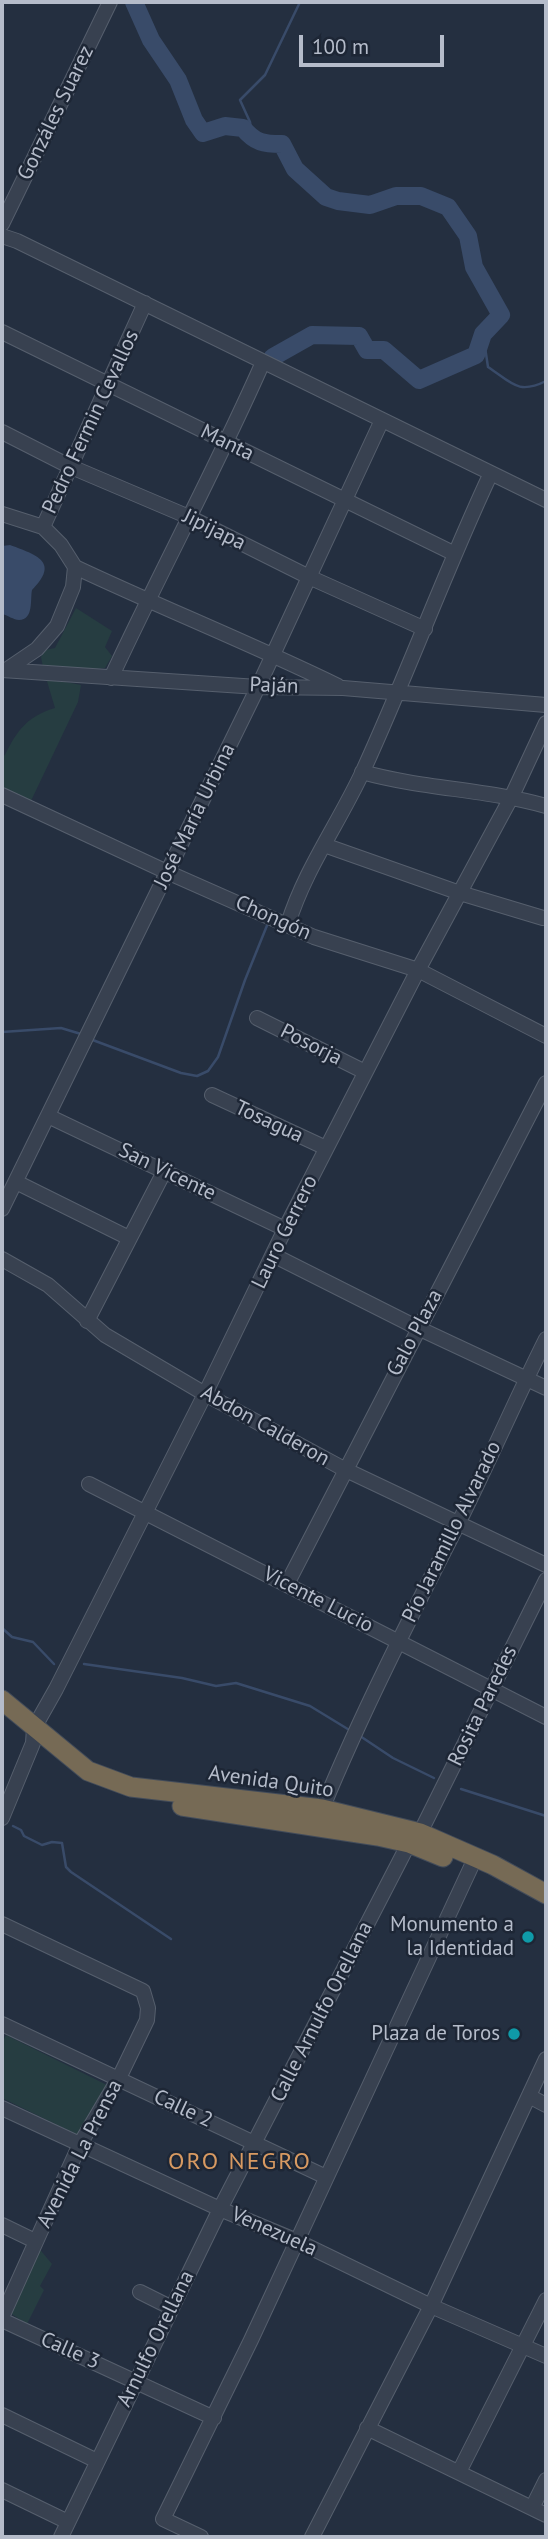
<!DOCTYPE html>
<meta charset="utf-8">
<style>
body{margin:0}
#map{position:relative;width:548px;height:2539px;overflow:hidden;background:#242f40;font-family:"PT Sans",sans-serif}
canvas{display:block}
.frame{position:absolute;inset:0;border:4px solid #b5bcca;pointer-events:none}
.scale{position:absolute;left:299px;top:35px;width:145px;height:32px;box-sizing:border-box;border:4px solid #b5bcca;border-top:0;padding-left:9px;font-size:21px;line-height:24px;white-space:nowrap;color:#b5bcca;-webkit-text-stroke:5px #1d2635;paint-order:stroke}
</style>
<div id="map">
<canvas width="548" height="2539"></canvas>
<div class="frame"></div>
<div class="scale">100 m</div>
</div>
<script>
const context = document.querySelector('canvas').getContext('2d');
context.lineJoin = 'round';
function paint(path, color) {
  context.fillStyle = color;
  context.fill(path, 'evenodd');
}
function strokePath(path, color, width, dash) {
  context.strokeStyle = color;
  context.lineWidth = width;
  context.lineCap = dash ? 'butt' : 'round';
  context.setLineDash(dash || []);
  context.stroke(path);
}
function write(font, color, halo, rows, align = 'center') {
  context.font = font + ' "PT Sans",sans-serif';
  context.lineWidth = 5;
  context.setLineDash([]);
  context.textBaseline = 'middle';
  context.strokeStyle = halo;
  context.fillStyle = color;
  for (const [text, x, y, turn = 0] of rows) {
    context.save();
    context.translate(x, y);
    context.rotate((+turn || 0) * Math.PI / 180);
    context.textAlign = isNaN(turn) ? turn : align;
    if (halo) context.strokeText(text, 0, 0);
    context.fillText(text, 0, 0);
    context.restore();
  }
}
paint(new Path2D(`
 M 76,608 L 112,631 L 105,647 L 112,656 L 105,668 L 59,671 L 43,667 L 41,657 L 45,650 L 55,648 Z
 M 46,678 L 81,685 L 78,702 L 30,803 L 2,789 L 2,756 L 5,755 C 17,730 28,716 55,708 Z
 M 6,2035 L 107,2085 L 82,2137 L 2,2098 L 2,2043 Z
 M 37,2246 L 52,2264 L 40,2286 L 44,2290 L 27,2324 L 10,2313 Z`), '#263d41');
paint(new Path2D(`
 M 10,545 C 37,555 60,562 32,590 C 30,599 34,620 19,620 C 14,620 7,615 2,614 L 2,546 Z`), '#394b69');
strokePath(new Path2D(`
 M 252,139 L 250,122 L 240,100 L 265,75 L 300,2
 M 483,334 L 488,367 C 512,383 518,395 546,381
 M 2,1032 L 61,1028 L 81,1034
 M 90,1039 L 181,1073 L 197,1076 L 208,1071 L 218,1057 L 245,980 L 268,923
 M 2,1628 L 12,1637 L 33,1642 L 54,1664
 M 84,1664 L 182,1678 L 216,1686 L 236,1683 L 310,1706 L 351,1731
 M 360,1736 L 393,1758 L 434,1778
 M 461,1789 L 546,1816
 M 13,1826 L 21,1830 L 24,1836 L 42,1845 L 52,1842 L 62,1843 L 66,1867 L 71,1872 L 171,1939`), '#394b69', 2.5);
strokePath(new Path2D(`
 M 134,2 L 151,40 L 178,80 L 194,120 L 203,133 L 225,126 L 243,128 C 255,143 264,144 282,144 L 295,169 L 326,197 L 338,201 L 370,205 L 396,196 L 421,196 L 448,207 L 468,236 L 474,267 L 501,315 L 483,334 L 476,355 L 419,380 L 384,350 L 367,350 L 359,336 L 312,335 L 273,357`), '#394b69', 18);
const minor = new Path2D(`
 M 2,224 L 110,2
 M 2,236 L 17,241 L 546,500
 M 2,332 L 453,553
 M 2,432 L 69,466 L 189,517 L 309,577 L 425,629
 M 2,514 L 43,527 L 61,545 L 75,567 L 73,587 L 57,626 L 37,649 L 6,670
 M 43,527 L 145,303
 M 75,567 C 162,608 252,644 338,686
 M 2,670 L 258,687 L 343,688 L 546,705
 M 111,678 C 160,572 216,469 263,362
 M 362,772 C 423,789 486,789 546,806
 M 2,795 L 167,872 L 314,937 L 418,970 L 546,1036
 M 324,845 L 460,893 L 543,918
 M 288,924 C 305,869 339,823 363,771 C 408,673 445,571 491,473
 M 257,1018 L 365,1072
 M 212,1095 L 326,1148
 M 48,1116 L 285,1229
 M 16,1182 L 129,1238
 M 2,1209 L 258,687 L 382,420
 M 273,1255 L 418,1328 L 546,1388
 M 2,1259 L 48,1285 L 105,1335 L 205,1394 L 344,1469 L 546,1565
 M 87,1321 L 165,1170
 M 89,1484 L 546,1717
 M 287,1584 L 546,1083
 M 322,1809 C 362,1712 409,1620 457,1526 C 488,1464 515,1401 546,1339
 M 2,1818 L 33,1743 L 34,1728 L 56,1689 L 205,1394 L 285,1229 L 418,970 L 512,796 L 546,723
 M 420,1833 L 546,1580
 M 2,1924 L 143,1991 L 148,2008 L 147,2020 L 119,2078 L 80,2144 L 2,2317
 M 2,2024 L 326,2177
 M 529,2096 L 546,2105
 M 2,2108 L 220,2209 L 297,2241 L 431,2306 L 546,2356
 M 2,2225 L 35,2241
 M 140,2292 L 172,2308
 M 2,2320 L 214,2418
 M 2,2415 L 97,2461
 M 367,2428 L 546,2515
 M 459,2472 L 546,2300
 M 2,2490 L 68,2522
 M 532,2508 L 546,2480
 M 61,2537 L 220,2209 L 409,1843
 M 201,2537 L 163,2519 L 251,2340 L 471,1867
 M 312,2537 L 431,2306 L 546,2059`);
const highway = new Path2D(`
 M 2,1700 L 88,1771 L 131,1787 L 322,1809 L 420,1833 L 493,1865 L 546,1894
 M 182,1806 L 378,1836 L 409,1843 L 443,1857`);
strokePath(minor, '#565f6d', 16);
strokePath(highway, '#434c5a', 21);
strokePath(minor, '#384150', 14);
strokePath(highway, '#766a55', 19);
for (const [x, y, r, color] of [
 [528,1937,7,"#0f9aa8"],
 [514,2034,7,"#0f9aa8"]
]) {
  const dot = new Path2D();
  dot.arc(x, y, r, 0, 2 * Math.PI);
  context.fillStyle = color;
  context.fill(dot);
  strokePath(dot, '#1d2635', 2.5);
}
write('21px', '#b5bcca', '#1d2635', [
 ["Gonzáles Suarez",56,113,-64],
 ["Pedro Fermin Cevallos",91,422,-65],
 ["Manta",227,443,26],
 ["Jipijapa",214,530,26],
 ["Paján",274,686,2],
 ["José María Urbina",195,816,-64],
 ["Chongón",273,918,24],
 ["Posorja",311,1045,27],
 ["Tosagua",269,1122,25],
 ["San Vicente",167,1172,26],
 ["Lauro Gerrero",285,1232,-64],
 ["Galo Plaza",415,1333,-62],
 ["Abdon Calderon",265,1426,29],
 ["Pío Jaramillo Alvarado",452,1532,-64],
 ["Vicente Lucio",318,1600,27],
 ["Rosita Paredes",483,1706,-64],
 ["Avenida Quito",271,1782,8],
 ["Calle Arnulfo Orellana",322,2012,-63],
 ["Calle 2",183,2109,25],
 ["Avenida La Prensa",80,2154,-63],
 ["Venezuela",274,2232,24],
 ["Arnulfo Orellana",156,2339,-64],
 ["Calle 3",70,2351,24]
]);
write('21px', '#b5bcca', '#1d2635', [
 ["Monumento a",514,1925],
 ["la Identidad",514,1949],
 ["Plaza de Toros",500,2034]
], 'right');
context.letterSpacing = '2px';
write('24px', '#d89a62', '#1d2635', [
 ["ORO NEGRO",240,2162]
]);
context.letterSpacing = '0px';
</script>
